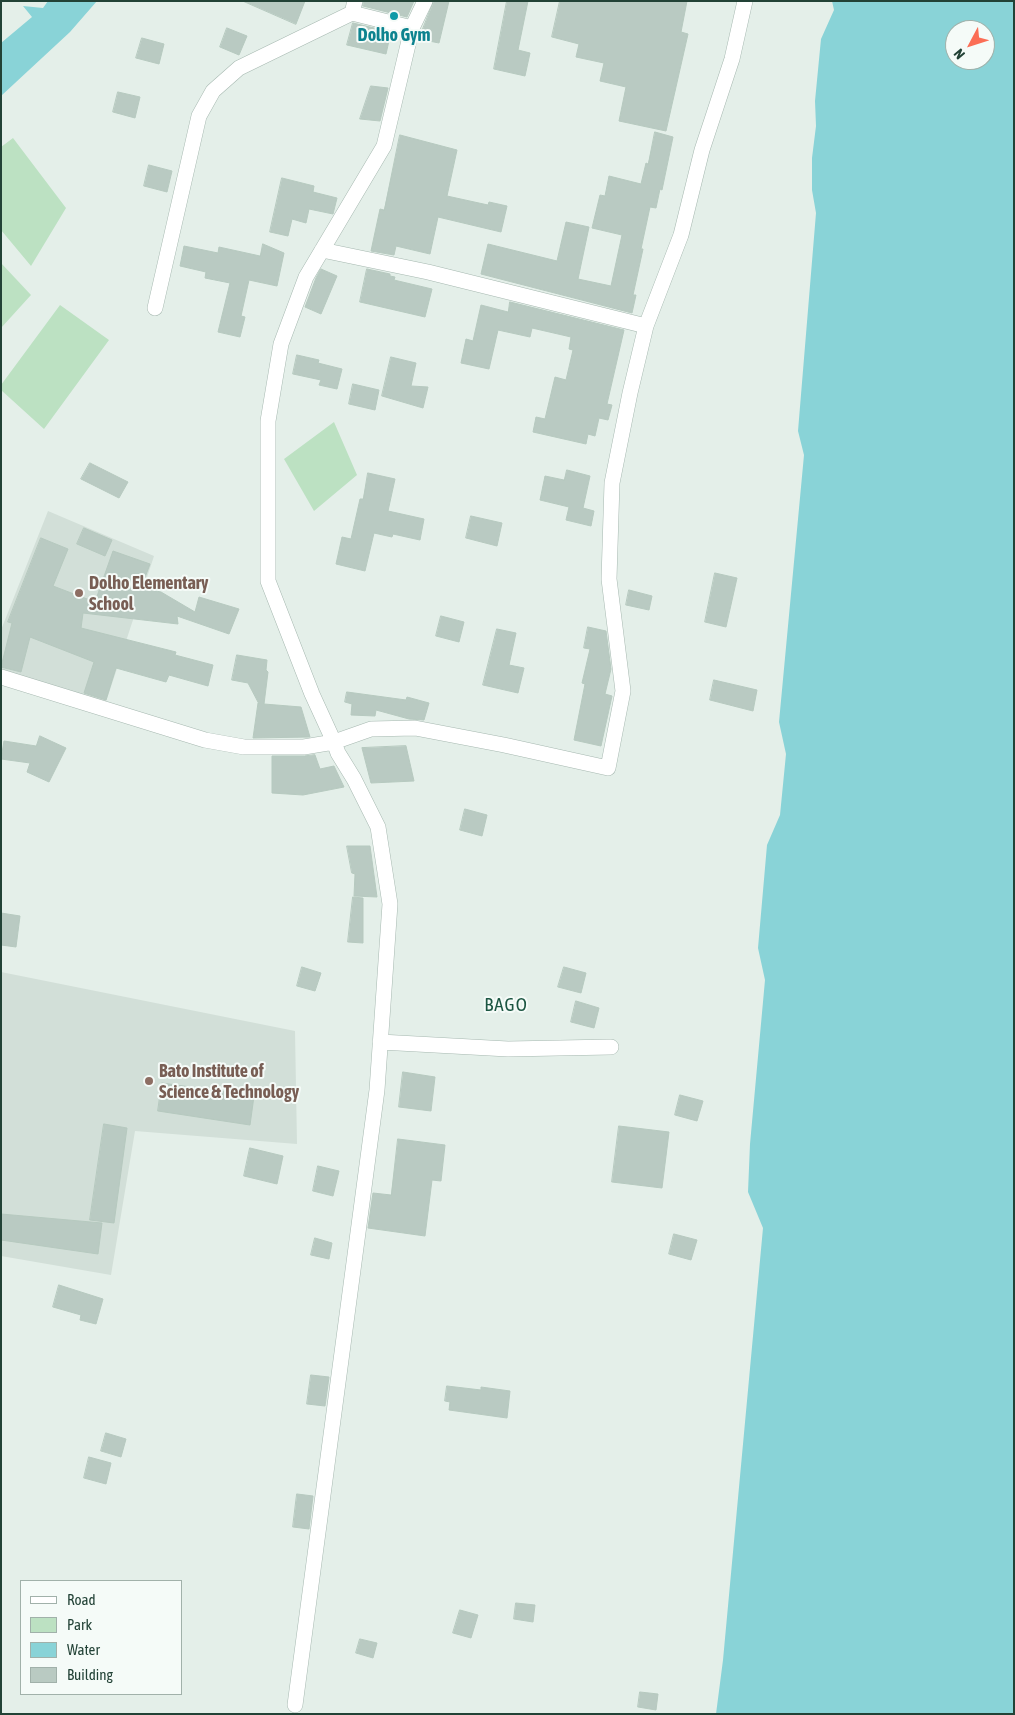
<!DOCTYPE html>
<style>
body{margin:0}
#map{position:relative;width:1015px;height:1715px;overflow:hidden;background:#e4efe9;font-family:"Asap Condensed",sans-serif}
canvas{display:block}
.frame{position:absolute;inset:0;border:2px solid #224236;pointer-events:none}
.legend{position:absolute;left:20px;top:1580px;width:162px;height:115px;box-sizing:border-box;background:#f5fbf8;border:1px solid #a1b1aa;margin:0;padding:6px 9px;list-style:none;font-size:15px;color:#224236}
.legend li{display:flex;align-items:center;gap:10px;height:25px}
.legend b{width:25px;border:1px solid #a1b1aa}
.north{position:absolute;left:945px;top:20px;width:50px;height:50px;box-sizing:border-box;background:#f5fbf8;border:1px solid #a1b1aa;border-radius:50%;rotate:230deg;font-size:14px;font-weight:700;line-height:20px;text-align:center;color:#224236}
.north::after{content:'';display:block;margin:auto;width:18px;height:22px;background:#fb6e56;clip-path:polygon(50% 0,100% 100%,50% 72%,0 100%)}
</style>
<div id="map">
<canvas width="1015" height="1715"></canvas>
<div class="frame"></div>
<ul class="legend">
<li><b style="height:6px;background:#fff"></b>Road</li>
<li><b style="height:14px;background:#bce1c2"></b>Park</li>
<li><b style="height:14px;background:#89d3d7"></b>Water</li>
<li><b style="height:14px;background:#b9cac2"></b>Building</li>
</ul>
<div class="north">N</div>
</div>
<script>
const context = document.querySelector('canvas').getContext('2d');
context.lineJoin = 'round';
function paint(path, color) {
  context.fillStyle = color;
  context.fill(path, 'evenodd');
}
function strokePath(path, color, width, dash) {
  context.strokeStyle = color;
  context.lineWidth = width;
  context.lineCap = dash ? 'butt' : 'round';
  context.setLineDash(dash || []);
  context.stroke(path);
}
function write(font, color, halo, rows, align = 'center') {
  context.font = font + ' "Asap Condensed",sans-serif';
  context.lineWidth = 4;
  context.setLineDash([]);
  context.textBaseline = 'middle';
  context.strokeStyle = halo;
  context.fillStyle = color;
  for (const [text, x, y, turn = 0] of rows) {
    context.save();
    context.translate(x, y);
    context.rotate((+turn || 0) * Math.PI / 180);
    context.textAlign = isNaN(turn) ? turn : align;
    if (halo) context.strokeText(text, 0, 0);
    context.fillText(text, 0, 0);
    context.restore();
  }
}
paint(new Path2D(`
 M 48,511 L 154,556 L 104,708 L 1,671 L 1,630 Z
 M 1,972 L 295,1031 L 297,1144 L 135,1131 L 111,1275 L 1,1256 Z`), '#d2dfd8');
paint(new Path2D(`
 M 13,138 L 66,208 L 31,266 L 1,230 L 1,147 Z
 M 1,263 L 31,295 L 1,328 Z
 M 60,305 L 109,340 L 44,429 L 1,390 L 1,385 Z
 M 334,422 L 357,475 L 314,511 L 284,459 Z`), '#bce1c2');
paint(new Path2D(`
 M 48,1 L 97,1 L 70,32 L 1,96 L 1,43 L 32,17 L 23,6 L 43,8 Z
 M 832,1 L 1014,1 L 1014,1714 L 716,1714 L 723,1660 L 763,1228 L 748,1192 L 750,1144 L 765,980 L 758,948 L 767,845 L 780,815 L 786,754 L 779,722 L 804,455 L 798,431 L 816,213 L 812,190 L 812,158 L 816,126 L 815,101 L 821,39 L 834,10 ZM 955,30 L 985,30 L 985,60 L 955,60 Z`), '#89d3d7');
const building = new Path2D(`
 M 243,1 L 305,1 L 296,24 Z
 M 364,1 L 414,1 L 407,17 L 363,6 Z
 M 434,1 L 449,1 L 439,43 L 419,39 Z
 M 507,1 L 528,1 L 518,50 L 530,53 L 525,76 L 494,69 Z
 M 560,1 L 687,1 L 681,32 L 688,34 L 666,131 L 619,121 L 626,87 L 600,81 L 604,63 L 576,57 L 579,44 L 552,37 Z
 M 353,23 L 391,32 L 386,54 L 347,45 Z
 M 227,28 L 247,36 L 239,55 L 220,47 Z
 M 142,38 L 164,44 L 159,64 L 136,58 Z
 M 371,86 L 388,88 L 380,121 L 360,119 Z
 M 118,92 L 140,97 L 135,118 L 113,112 Z
 M 655,132 L 673,137 L 662,190 L 660,189 L 656,208 L 650,207 L 641,249 L 643,249 L 633,295 L 636,295 L 632,313 L 481,274 L 488,244 L 557,261 L 566,222 L 589,227 L 578,279 L 611,286 L 622,235 L 592,228 L 600,195 L 605,196 L 609,176 L 641,184 L 646,163 L 648,164 Z
 M 400,135 L 457,150 L 447,196 L 488,205 L 489,202 L 507,206 L 501,232 L 438,217 L 430,254 L 396,246 L 394,255 L 371,251 L 380,209 L 384,210 Z
 M 149,165 L 172,171 L 167,192 L 144,186 Z
 M 282,178 L 314,186 L 313,192 L 337,198 L 333,214 L 309,209 L 306,223 L 292,219 L 288,236 L 270,232 Z
 M 263,244 L 284,253 L 277,286 L 249,280 L 241,316 L 245,317 L 240,337 L 218,332 L 230,283 L 205,278 L 206,272 L 180,266 L 184,246 L 218,253 L 219,247 L 260,256 Z
 M 321,269 L 337,276 L 321,314 L 305,307 L 316,278 Z
 M 367,269 L 390,274 L 390,276 L 395,277 L 394,280 L 432,289 L 425,317 L 360,302 Z
 M 510,302 L 624,330 L 607,404 L 612,405 L 608,420 L 599,418 L 595,436 L 588,434 L 586,444 L 533,432 L 536,417 L 545,419 L 555,377 L 566,380 L 573,350 L 569,349 L 571,337 L 532,328 L 530,337 L 498,330 L 489,369 L 461,363 L 466,339 L 473,341 L 481,305 L 508,312 Z
 M 297,355 L 319,360 L 318,363 L 342,369 L 337,389 L 319,385 L 321,380 L 293,374 Z
 M 391,357 L 416,363 L 411,386 L 428,387 L 423,408 L 382,396 Z
 M 353,384 L 379,390 L 375,410 L 349,404 Z
 M 90,463 L 128,482 L 119,498 L 81,479 Z
 M 567,470 L 590,476 L 583,508 L 594,511 L 591,526 L 566,520 L 569,507 L 540,500 L 545,476 L 564,480 Z
 M 368,473 L 395,479 L 388,511 L 424,519 L 420,540 L 393,534 L 392,537 L 374,533 L 365,571 L 336,564 L 342,537 L 351,539 L 360,499 L 363,499 Z
 M 471,516 L 502,523 L 497,546 L 466,538 Z
 M 84,528 L 112,540 L 105,556 L 77,544 Z
 M 41,538 L 68,549 L 53,586 L 95,602 L 113,551 L 150,564 L 141,588 L 161,592 L 195,612 L 199,597 L 239,609 L 229,634 L 177,616 L 178,624 L 83,613 L 81,628 L 176,652 L 175,655 L 213,665 L 208,686 L 169,675 L 166,682 L 116,668 L 106,700 L 84,693 L 94,662 L 30,637 L 21,672 L 1,667 L 12,623 L 8,622 Z
 M 715,573 L 737,578 L 726,627 L 705,622 Z
 M 629,590 L 652,596 L 649,610 L 626,605 Z
 M 441,616 L 464,622 L 459,642 L 436,636 Z
 M 588,627 L 606,631 L 611,669 L 605,694 L 612,696 L 601,746 L 574,740 L 585,684 L 582,683 L 590,649 L 584,648 Z
 M 497,629 L 516,633 L 509,665 L 524,668 L 518,693 L 483,685 Z
 M 237,655 L 267,660 L 266,670 L 268,672 L 264,704 L 301,707 L 310,737 L 253,738 L 258,703 L 259,704 L 248,683 L 232,680 Z
 M 714,680 L 757,690 L 753,711 L 710,700 Z
 M 347,692 L 406,700 L 407,697 L 429,703 L 424,720 L 409,719 L 376,710 L 375,716 L 351,715 L 352,704 L 345,702 Z
 M 40,736 L 66,748 L 49,782 L 27,772 L 30,763 L 1,759 L 4,741 L 36,746 Z
 M 406,746 L 414,781 L 371,783 L 362,748 Z
 M 315,755 L 320,769 L 334,766 L 344,787 L 303,795 L 272,793 L 272,756 L 304,756 Z
 M 465,809 L 487,815 L 482,836 L 460,830 Z
 M 347,846 L 370,846 L 377,897 L 354,896 L 355,874 L 352,873 Z
 M 353,897 L 363,898 L 363,943 L 348,942 Z
 M 1,913 L 20,916 L 16,947 L 1,945 Z
 M 302,967 L 321,973 L 315,991 L 297,986 Z
 M 564,967 L 586,973 L 581,993 L 558,987 Z
 M 576,1001 L 599,1008 L 594,1028 L 571,1022 Z
 M 403,1072 L 435,1077 L 431,1111 L 399,1107 Z
 M 162,1083 L 254,1096 L 250,1125 L 158,1111 Z
 M 680,1095 L 703,1101 L 697,1121 L 675,1115 Z
 M 104,1124 L 127,1128 L 114,1223 L 90,1220 Z
 M 619,1126 L 669,1132 L 662,1188 L 612,1182 Z
 M 398,1139 L 445,1145 L 441,1181 L 432,1180 L 425,1236 L 368,1228 L 373,1193 L 391,1195 Z
 M 250,1148 L 283,1156 L 277,1184 L 244,1176 Z
 M 318,1166 L 339,1171 L 333,1196 L 313,1191 Z
 M 1,1214 L 102,1223 L 98,1254 L 1,1240 Z
 M 674,1234 L 697,1240 L 691,1260 L 669,1254 Z
 M 315,1238 L 332,1243 L 329,1259 L 311,1255 Z
 M 59,1285 L 103,1299 L 96,1324 L 80,1320 L 81,1315 L 53,1307 Z
 M 311,1375 L 329,1377 L 325,1406 L 307,1404 Z
 M 447,1386 L 481,1390 L 481,1387 L 510,1391 L 507,1418 L 449,1410 L 450,1402 L 445,1401 Z
 M 106,1433 L 126,1439 L 121,1457 L 101,1451 Z
 M 89,1457 L 111,1463 L 106,1484 L 84,1478 Z
 M 297,1494 L 313,1496 L 309,1529 L 293,1527 Z
 M 516,1603 L 535,1605 L 533,1622 L 514,1619 Z
 M 460,1610 L 478,1615 L 471,1638 L 453,1633 Z
 M 360,1639 L 377,1643 L 373,1658 L 356,1653 Z
 M 640,1692 L 658,1694 L 656,1710 L 638,1707 Z`);
paint(building, '#b9cac2');
strokePath(building, '#b6c9bf', 1);
const street = new Path2D(`
 M 355,1 L 352,13 L 412,28
 M 155,308 L 199,116 L 213,91 L 239,68 L 352,13
 M 646,326 L 681,235 L 702,150 L 732,59 L 745,1
 M 1,677 L 205,740 L 244,747 L 304,747 L 334,742 L 312,694 L 268,581 L 268,421 L 281,344 L 306,277 L 384,146 L 412,28 L 425,1
 M 380,1042 L 508,1049 L 611,1047
 M 295,1705 L 377,1090 L 390,904 L 378,827 L 354,779 L 338,753 L 334,742 L 371,729 L 415,728 L 504,745 L 608,768 L 623,691 L 609,579 L 612,483 L 630,393 L 646,326 L 428,272 L 322,250`);
strokePath(street, '#a6b8b0', 16);
strokePath(street, '#fff', 15);
for (const [x, y, r, color] of [
 [394,16,5,"#0f9aa8"],
 [79,593,5,"#8d6e63"],
 [149,1081,5,"#8d6e63"]
]) {
  const dot = new Path2D();
  dot.arc(x, y, r, 0, 2 * Math.PI);
  context.fillStyle = color;
  context.fill(dot);
  strokePath(dot, '#f5fbf8', 2);
}
write('bold 18px', '#0d838f', '#f5fbf8', [
 ["Dolho Gym",394,35]
]);
write('bold 18px', '#785e54', '#f5fbf8', [
 ["Dolho Elementary",89,583],
 ["School",89,604],
 ["Bato Institute of",159,1071],
 ["Science & Technology",159,1092]
], 'left');
context.letterSpacing = '1px';
write('19px', '#1c5642', '#f5fbf8', [
 ["BAGO",506,1005]
]);
context.letterSpacing = '0px';
</script>
